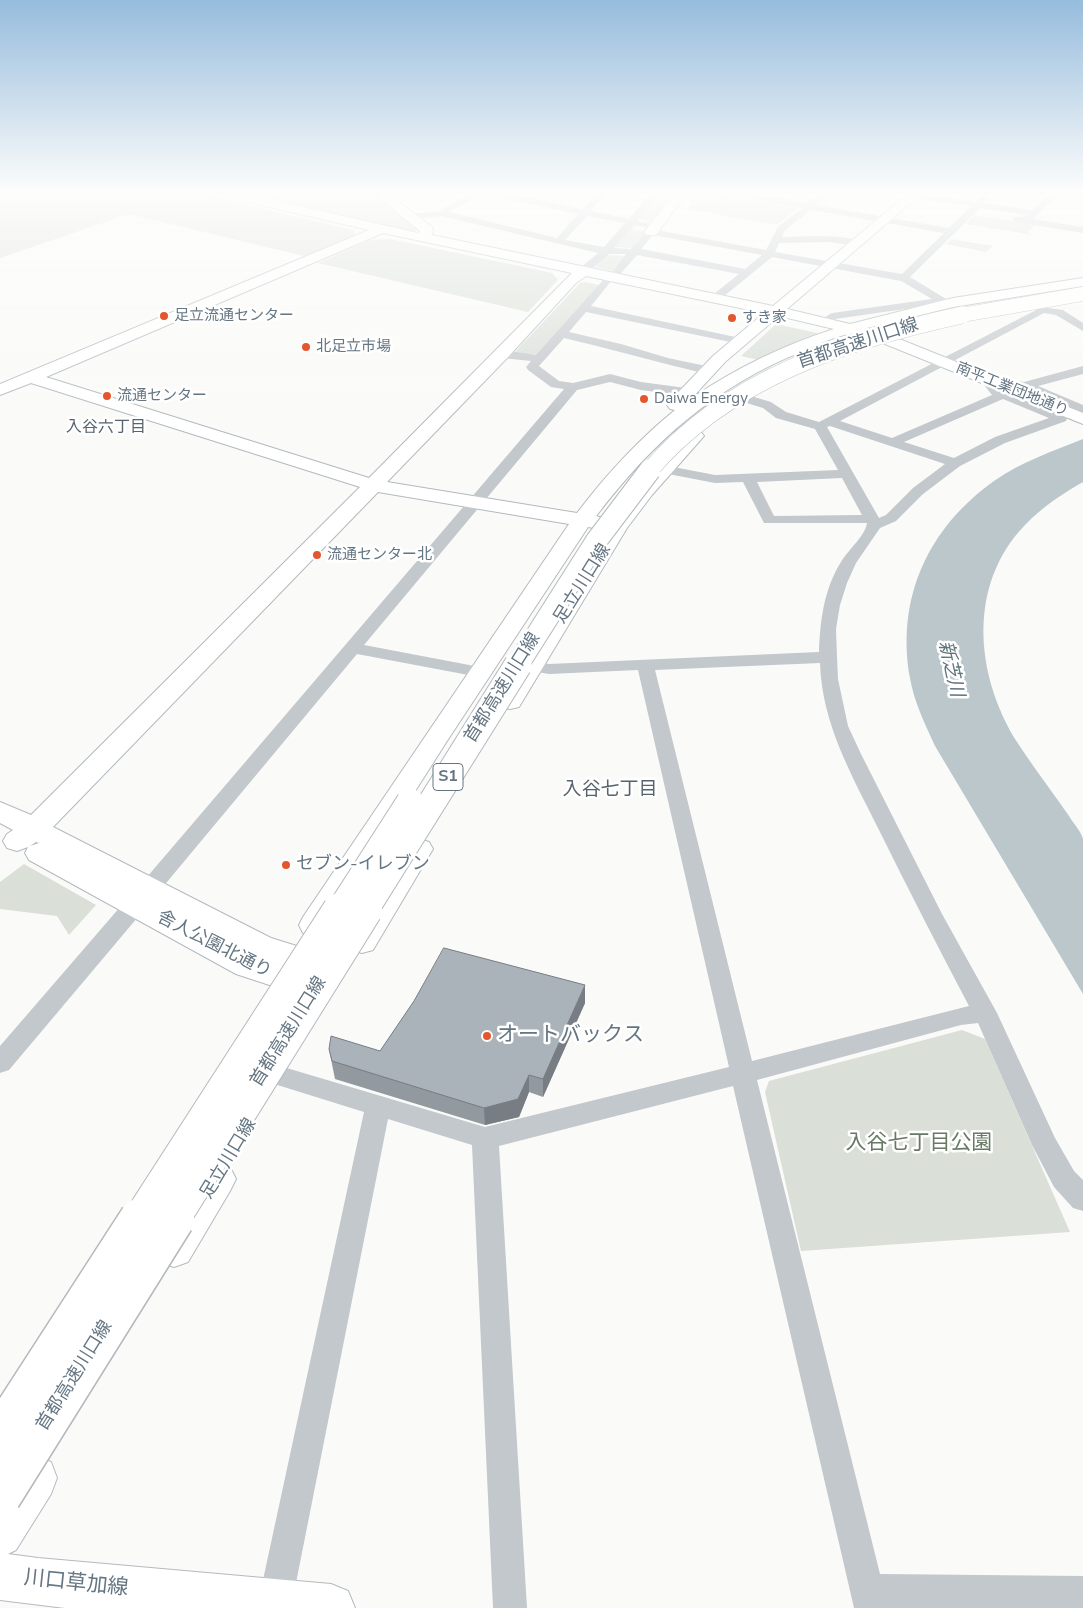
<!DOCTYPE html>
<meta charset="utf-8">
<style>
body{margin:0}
canvas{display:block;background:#fafaf8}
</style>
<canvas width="1083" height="1608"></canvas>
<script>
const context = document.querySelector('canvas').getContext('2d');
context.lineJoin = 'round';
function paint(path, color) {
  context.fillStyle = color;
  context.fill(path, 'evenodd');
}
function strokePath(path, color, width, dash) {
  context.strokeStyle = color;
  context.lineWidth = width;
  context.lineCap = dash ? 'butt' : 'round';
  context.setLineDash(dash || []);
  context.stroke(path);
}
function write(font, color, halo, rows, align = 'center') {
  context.font = font + ' "Nunito Sans","Noto Sans JP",sans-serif';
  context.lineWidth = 5;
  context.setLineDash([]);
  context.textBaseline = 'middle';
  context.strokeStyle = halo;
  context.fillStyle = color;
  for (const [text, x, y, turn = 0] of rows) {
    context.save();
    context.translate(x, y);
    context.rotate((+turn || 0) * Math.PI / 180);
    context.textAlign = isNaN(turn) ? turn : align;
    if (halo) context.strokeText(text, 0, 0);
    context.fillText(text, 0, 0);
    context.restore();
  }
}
paint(new Path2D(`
 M 0,193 L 197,193 L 353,230 L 355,235 L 304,256 L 129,214 L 0,258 Z
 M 245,193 L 372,193 L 420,229 L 411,232 Z
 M 660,193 L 677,193 L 654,223 L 638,219 Z
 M 693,193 L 718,194 L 792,207 L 797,209 L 778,224 L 771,224 L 688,209 L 692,202 L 688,201 Z
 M 974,215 L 1035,225 L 1028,232 L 1033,235 L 966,224 Z
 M 633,225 L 636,225 L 632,230 L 644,231 L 650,228 L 633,248 L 613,247 Z
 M 390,239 L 552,273 L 558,280 L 528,312 L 318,263 L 370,240 Z
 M 951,239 L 993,246 L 986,252 L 946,244 Z
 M 606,255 L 626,256 L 613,271 L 595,267 Z
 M 585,282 L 599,285 L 538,355 L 514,353 L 580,283 Z
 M 776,324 L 817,333 L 817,335 L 759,360 L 741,356 Z
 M 24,864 L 96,905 L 69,935 L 57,916 L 0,909 L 0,882 Z
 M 962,1030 L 985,1039 L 1070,1232 L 801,1251 L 765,1092 L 769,1081 Z`), '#dadfd7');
paint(new Path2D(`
 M 1083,439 L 1083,482 C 1062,494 1042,507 1025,525 C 967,585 975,675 1017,742 C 1033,767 1052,791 1069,816 C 1073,823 1081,831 1083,839 C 1083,852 1083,870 1083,884 C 1083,921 1083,957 1083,994 L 935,746 C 925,724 914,702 910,678 C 896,598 928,528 994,481 C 1021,462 1053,451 1083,439 Z`), '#bbc7cb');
const secondary = new Path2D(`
 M 220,193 L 242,193 L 418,233 L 420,231 L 373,193 L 387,193 L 432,227 L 433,230 L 432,235 L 773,306 L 909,193 L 922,193 L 787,309 L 850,324 L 953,298 L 1083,278 L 1083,286 L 953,307 L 867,328 L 887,334 L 1083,413 L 1083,424 L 875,340 C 868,338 857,333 850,334 C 834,336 818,345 803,351 C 716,386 653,441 597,515 L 596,516 L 606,519 L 609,523 L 606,527 L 599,529 L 588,527 L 447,741 L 325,933 L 314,936 L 303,933 L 299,925 L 303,917 L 569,524 L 378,492 L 53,827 L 271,938 L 332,957 L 340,968 L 335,976 L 327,979 L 330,985 L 325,994 L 309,998 L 236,974 L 29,860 L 25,853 L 28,847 L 17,851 L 7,848 L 3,841 L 7,834 L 13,830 L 0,823 L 0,802 L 31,815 L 360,487 L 31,383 L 0,395 L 0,384 L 369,230 L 226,197 ZM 383,233 L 572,273 L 369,478 L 46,377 ZM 586,276 L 764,313 L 713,356 L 670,401 L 667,405 L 670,409 L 675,410 C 638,440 606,475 577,513 L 387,482 L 508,357 L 576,283 ZM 779,316 L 834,329 C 784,345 736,368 692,398 L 725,362 ZM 36,842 L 39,843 L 30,846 ZM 268,961 L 310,974 L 309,974 Z
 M 675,193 L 687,193 L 656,235 L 646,235 L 644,232 Z
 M 695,431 L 701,432 L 704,436 L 652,495 L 627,528 L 519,707 L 510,709 L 501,707 L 498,702 L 611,522 L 638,487 L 689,432 Z
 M 419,839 L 429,842 L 433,849 L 373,950 L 362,953 L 351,950 L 347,942 L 351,934 L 409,842 Z
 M 217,1163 L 230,1167 L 236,1179 L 230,1191 L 188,1262 L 174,1267 L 160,1262 L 155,1249 L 160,1236 L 204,1167 Z
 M 35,1456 L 51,1462 L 57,1478 L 51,1494 L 16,1550 L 8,1554 L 38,1558 L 331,1584 L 348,1591 L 355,1608 L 65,1608 L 0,1600 L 0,1492 L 19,1462 Z`);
strokePath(secondary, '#b3babf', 2);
paint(new Path2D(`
 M 472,193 L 482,193 L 449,212 L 557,238 L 578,214 L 491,196 L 487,193 L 504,193 L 583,209 L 597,193 L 606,193 L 591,211 L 629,219 L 651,193 L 660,193 L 637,221 L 658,225 L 658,229 L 633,225 L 614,248 L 631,249 L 648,230 L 651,229 L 766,250 L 778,227 L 802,208 L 731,196 L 727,193 L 746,193 L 807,203 L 821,193 L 830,193 L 816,205 L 949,228 L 971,206 L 914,198 L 911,197 L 911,193 L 975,202 L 984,195 L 988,198 L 984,203 L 1032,210 L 1051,193 L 1060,193 L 1033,219 L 1083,227 L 1083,233 L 1016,222 L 1013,221 L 1013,217 L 1023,217 L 1027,215 L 980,208 L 910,277 L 951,302 L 952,304 L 951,306 L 947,307 L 940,304 L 835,319 L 824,324 L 818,321 L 832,313 L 932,299 L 901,281 L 772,257 L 718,301 L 710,301 L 709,299 L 710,297 L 739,274 L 637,255 L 616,279 L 612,280 L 591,306 L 740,338 L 746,341 L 744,343 L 740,344 L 586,312 L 569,332 L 621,344 L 668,358 L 711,367 L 713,370 L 707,374 C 659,363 612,349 564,338 L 539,366 L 559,381 L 573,383 L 610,374 L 641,382 L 686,388 L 692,392 L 686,396 L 641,390 L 610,382 L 577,390 L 364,645 L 485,668 L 488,672 L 485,676 L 479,677 L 357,654 L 157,894 L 149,897 L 141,894 L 138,889 L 141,884 L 564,389 L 551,387 L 528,370 L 526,367 L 531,361 L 502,358 L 496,354 L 502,350 L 536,355 L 604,279 L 608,278 L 626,254 L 609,254 L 587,273 L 579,273 L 579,269 L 598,253 L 441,216 L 409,220 L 404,217 L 409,214 L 439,211 ZM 811,210 L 944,233 L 902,274 L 775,252 L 779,243 L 829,242 L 857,246 L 862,243 C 850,233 799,237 782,237 L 785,230 ZM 587,216 L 625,223 L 604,247 L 565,240 ZM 653,235 L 762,255 L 745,269 L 641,249 Z
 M 1042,307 L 1063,310 L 1083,323 L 1083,331 L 1056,315 L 1044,313 L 840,421 L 892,438 L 992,395 L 984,385 L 988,379 L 1004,378 L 1024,382 L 1083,366 L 1083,374 L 1038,386 L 1083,405 L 1083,414 L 1023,389 L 997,386 L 1000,389 L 1066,415 L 1067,418 L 1066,421 L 1005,443 L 960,466 L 923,494 L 896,521 L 880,528 L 856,563 L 847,583 L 840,605 L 836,629 L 837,657 L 838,679 L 848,726 L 861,754 L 942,914 L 997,1013 L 1055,1138 L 1074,1171 L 1083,1180 L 1083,1211 L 1073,1208 L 1054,1187 L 1032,1145 L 978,1023 L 961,1025 L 757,1080 L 880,1574 L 1083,1576 L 1083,1608 L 854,1608 L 733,1086 L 499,1146 L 527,1608 L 493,1608 L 472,1145 L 388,1119 L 292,1603 L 290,1608 L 260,1608 L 258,1603 L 364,1112 L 271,1083 L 267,1076 L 271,1069 L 280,1066 L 485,1127 L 729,1067 L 638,670 L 549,674 L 526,670 L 523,666 L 526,662 L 532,661 L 549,664 L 819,652 C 820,621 824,589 841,562 C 848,550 865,536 867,523 L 764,523 L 743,482 L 715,483 L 663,473 L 656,469 L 663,465 L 715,475 L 838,470 L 815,429 L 776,418 L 763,408 L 740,401 L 738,398 L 740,395 L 744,394 L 771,402 L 786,412 L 819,422 ZM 1003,399 L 1049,418 L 995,437 L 954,458 L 904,442 ZM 830,426 L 945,464 L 913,488 L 886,515 L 879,518 L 827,427 ZM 842,478 L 862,515 L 774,516 L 757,482 ZM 820,663 C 822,725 852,775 879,830 C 908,889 938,947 969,1006 L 752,1061 L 655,670 Z
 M 135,897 L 143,899 L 146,905 L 143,911 L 9,1070 L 0,1073 L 0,1046 L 127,899 Z`), '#c3c8cc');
paint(secondary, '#fff');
const highwayBridgeFar5 = new Path2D(`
 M 956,316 L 1083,294`);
const highwayBridgeFar4 = new Path2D(`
 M 649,471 C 728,378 847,340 962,315`);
const highwayBridgeFar3 = new Path2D(`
 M 517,666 L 597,540 L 650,470`);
const highwayBridgeFar2 = new Path2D(`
 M 340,911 L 410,802
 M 364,911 L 518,665`);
const highwayBridgeFar1 = new Path2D(`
 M 140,1220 L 340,910
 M 172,1220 L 365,910`);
const highwayBridge = new Path2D(`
 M 0,1437 L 141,1219
 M 0,1496 L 173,1219`);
strokePath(highwayBridgeFar5, '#b4b9bd', 15, []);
strokePath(highwayBridgeFar4, '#b4b9bd', 18, []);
strokePath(highwayBridgeFar3, '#b4b9bd', 23, []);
strokePath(highwayBridgeFar2, '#b4b9bd', 29, []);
strokePath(highwayBridgeFar1, '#b4b9bd', 36, []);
strokePath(highwayBridge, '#b4b9bd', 45, []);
strokePath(highwayBridgeFar5, '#fff', 14);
strokePath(highwayBridgeFar4, '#fff', 17);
strokePath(highwayBridgeFar3, '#fff', 21);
strokePath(highwayBridgeFar2, '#fff', 27);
strokePath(highwayBridgeFar1, '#fff', 34);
strokePath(highwayBridge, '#fff', 42);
paint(new Path2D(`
 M 585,1003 L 543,1097 L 529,1092 L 519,1117 L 485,1125 L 335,1079 L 329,1049 L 380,1051 Z`), '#929a9f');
paint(new Path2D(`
 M 585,985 L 585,1003 L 543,1097 L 543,1079 Z
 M 529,1075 L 529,1092 L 519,1117 L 485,1125 L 484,1108 Z`), '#777d82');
const building = new Path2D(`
 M 444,948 L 585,985 L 543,1079 L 529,1075 L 518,1099 L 484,1108 L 332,1061 L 329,1049 L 331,1036 L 380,1051 L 414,1001 Z`);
paint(building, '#aab3b9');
strokePath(building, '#777d82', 1);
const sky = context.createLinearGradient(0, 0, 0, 418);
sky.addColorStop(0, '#96bcdc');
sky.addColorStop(0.46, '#fdfdfc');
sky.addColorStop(1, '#fdfdfc00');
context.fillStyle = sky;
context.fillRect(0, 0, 1083, 418);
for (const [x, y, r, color] of [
 [164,316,5,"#e4572e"],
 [732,318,5,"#e4572e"],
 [306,347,5,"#e4572e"],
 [107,396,5,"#e4572e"],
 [644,399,5,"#e4572e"],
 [317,555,5,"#e4572e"],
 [286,865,5,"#e4572e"],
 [487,1036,5,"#e4572e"]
]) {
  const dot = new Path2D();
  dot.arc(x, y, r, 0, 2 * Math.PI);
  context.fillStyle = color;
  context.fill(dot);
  strokePath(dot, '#fff', 2);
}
write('15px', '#657683', '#fff', [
 ["足立流通センター",174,316],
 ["すき家",742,318],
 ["北足立市場",316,347],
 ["流通センター",117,396],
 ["Daiwa Energy",654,399],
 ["流通センター北",327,555]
], 'left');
write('15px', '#657683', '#fff', [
 ["南平工業団地通り",1012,390,22]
]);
write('16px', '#57646e', '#fff', [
 ["入谷六丁目",106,428]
]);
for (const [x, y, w] of [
 [448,777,30]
]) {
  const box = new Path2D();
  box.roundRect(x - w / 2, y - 13.5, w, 27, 4);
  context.fillStyle = '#fff';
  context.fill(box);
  strokePath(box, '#657683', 1);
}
write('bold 16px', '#657683', null, [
 ["S1",448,777]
]);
write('18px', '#657683', '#fff', [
 ["首都高速川口線",858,344,-18],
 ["足立川口線",583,584,-58],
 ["首都高速川口線",503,688,-58],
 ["舎人公園北通り",214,945,27],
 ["首都高速川口線",289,1032,-58],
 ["足立川口線",229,1159,-59],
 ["首都高速川口線",75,1376,-58]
]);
write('18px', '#657683', '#fff', [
 ["セブン-イレブン",296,865]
], 'left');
write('italic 19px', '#60757c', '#fff', [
 ["新芝川",950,669,77]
]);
write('19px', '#57646e', '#fff', [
 ["入谷七丁目",610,790]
]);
write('21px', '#657683', '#fff', [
 ["オートバックス",497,1036]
], 'left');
write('21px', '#687a64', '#fff', [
 ["入谷七丁目公園",919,1144]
]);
write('21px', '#657683', '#fff', [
 ["川口草加線",76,1584,6]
]);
</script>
